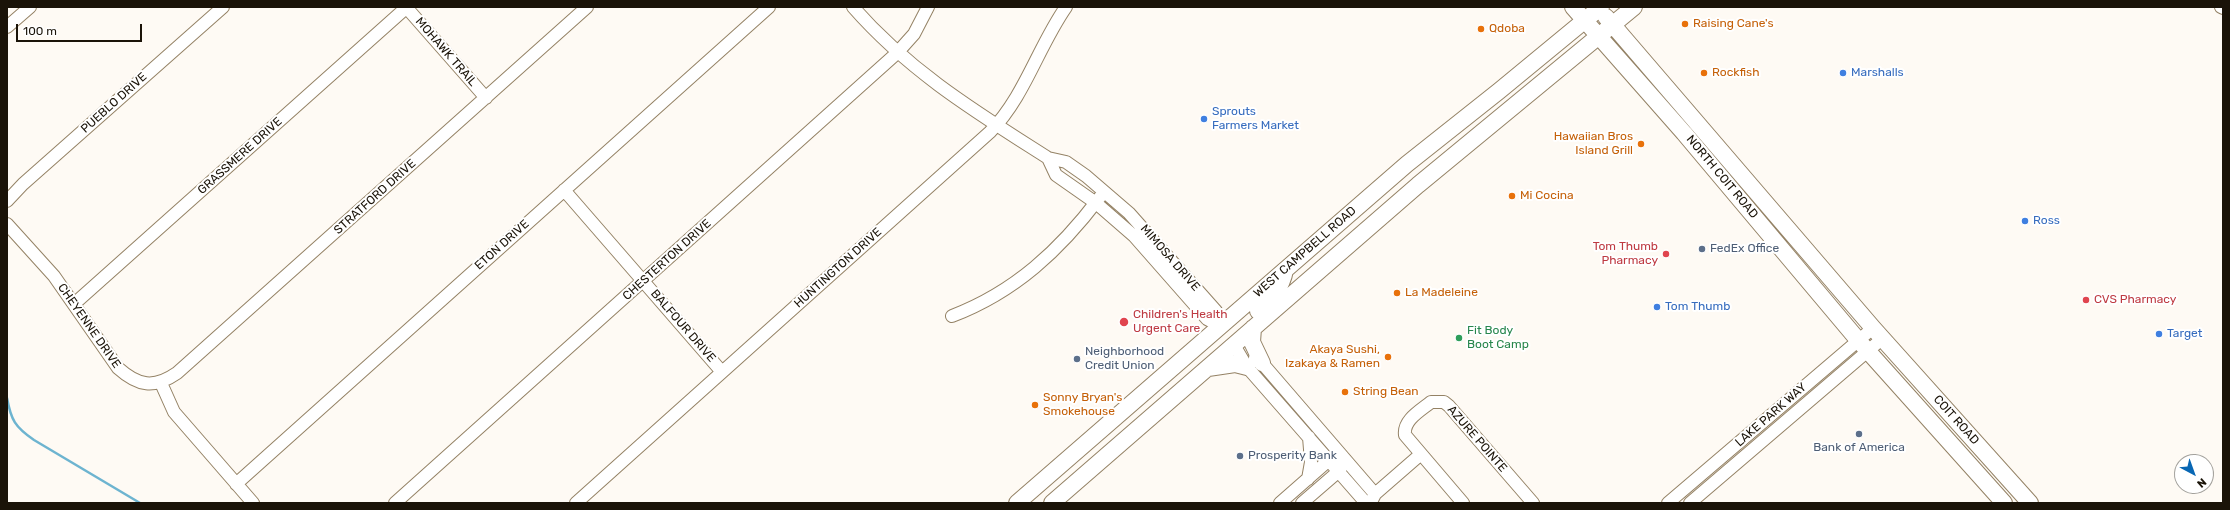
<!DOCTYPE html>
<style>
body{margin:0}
#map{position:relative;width:2230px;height:510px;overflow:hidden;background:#fefaf4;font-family:Rubik,sans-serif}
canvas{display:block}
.frame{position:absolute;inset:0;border:8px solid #1a1308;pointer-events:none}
.north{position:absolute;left:2174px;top:454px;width:40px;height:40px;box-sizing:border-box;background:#fff;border:1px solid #a3a19c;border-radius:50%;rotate:139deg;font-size:11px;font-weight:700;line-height:16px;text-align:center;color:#1a1308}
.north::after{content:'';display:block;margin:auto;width:14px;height:18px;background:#0867b4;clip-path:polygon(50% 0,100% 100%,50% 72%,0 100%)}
.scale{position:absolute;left:16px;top:24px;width:126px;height:18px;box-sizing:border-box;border:2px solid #1a1308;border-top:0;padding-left:5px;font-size:12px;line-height:14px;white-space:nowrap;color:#1a1308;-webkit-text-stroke:3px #fff;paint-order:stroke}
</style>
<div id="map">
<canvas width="2230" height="510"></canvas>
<div class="frame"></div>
<div class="north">N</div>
<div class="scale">100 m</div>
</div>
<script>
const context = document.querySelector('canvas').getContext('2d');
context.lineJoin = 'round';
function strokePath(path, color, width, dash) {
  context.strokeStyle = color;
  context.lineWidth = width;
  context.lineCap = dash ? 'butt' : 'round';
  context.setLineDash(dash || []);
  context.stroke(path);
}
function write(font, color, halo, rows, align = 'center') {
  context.font = font + ' Rubik,sans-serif';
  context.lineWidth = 4;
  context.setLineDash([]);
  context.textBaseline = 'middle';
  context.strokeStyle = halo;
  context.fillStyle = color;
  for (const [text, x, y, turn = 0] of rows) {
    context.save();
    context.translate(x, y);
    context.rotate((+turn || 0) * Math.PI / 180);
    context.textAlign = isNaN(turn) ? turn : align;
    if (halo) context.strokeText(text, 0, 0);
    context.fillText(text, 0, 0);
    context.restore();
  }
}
strokePath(new Path2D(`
 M 7,398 C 11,420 15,427 34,440 L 140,503`), '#6db4d0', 2.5);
const minor = new Path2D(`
 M 406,7 L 486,98
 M 853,7 C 910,72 976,112 1048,158 L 1066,162 L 1086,176 L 1129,213 L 1216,311 L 1220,326
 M 2221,7 L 2223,8
 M 7,27 L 30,7
 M 1048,158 L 1056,175 L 1096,203 L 1134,236 L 1207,319 L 1220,326
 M 564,190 L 722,372
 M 7,201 L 23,184 L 223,7
 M 7,224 L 54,276 L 118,368 C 138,386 154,389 177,373 L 587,7
 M 74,304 L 407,7
 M 952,316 C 1015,292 1060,250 1100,197
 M 1234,345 L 1247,367 L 1366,503
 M 1255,358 L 1262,363 L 1375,494
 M 161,383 L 174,412 L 253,503
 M 1308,479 L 1311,462 L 1309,437
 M 236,484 L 769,7
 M 1372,500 L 1375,494 L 1421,454
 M 395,503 L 897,53 L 914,34 L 928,7
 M 576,503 L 990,132 C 1025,96 1038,47 1066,7
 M 1280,503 L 1329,460 L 1336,460
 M 1302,503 L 1339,471 L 1342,466
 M 1463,503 L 1405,435 C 1403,420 1420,411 1431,402 L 1444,402 L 1449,406 L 1533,503
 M 1668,503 L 1873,328
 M 1690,503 L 1883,338`);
const major = new Path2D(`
 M 1573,7 L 1684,133 L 1858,340 L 2004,503
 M 1606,17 L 1873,328 L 2030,503
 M 1258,311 C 1271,299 1282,288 1285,270
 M 1253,328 L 1252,342 L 1262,363
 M 1208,368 L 1235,364 L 1247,367
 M 1017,503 L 1407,164 L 1499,91 L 1601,7
 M 1052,503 L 1418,185 L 1634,7`);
strokePath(minor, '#948265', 14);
strokePath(major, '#948265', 18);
strokePath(minor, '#fff', 12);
strokePath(major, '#fff', 16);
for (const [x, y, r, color] of [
 [1685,24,4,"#e8710a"],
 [1481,29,4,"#e8710a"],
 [1704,73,4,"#e8710a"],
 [1843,73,4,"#3f7fe0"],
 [1204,119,4,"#3f7fe0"],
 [1641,144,4,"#e8710a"],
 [1512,196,4,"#e8710a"],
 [2025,221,4,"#3f7fe0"],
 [1702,249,4,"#5c6f8a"],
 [1666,254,4,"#e0444e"],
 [1397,293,4,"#e8710a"],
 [2086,300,4,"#e0444e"],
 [1657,307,4,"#3f7fe0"],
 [1124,322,5,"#e0444e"],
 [2159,334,4,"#3f7fe0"],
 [1459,338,4,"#2e9e5b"],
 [1388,357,4,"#e8710a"],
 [1077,359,4,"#5c6f8a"],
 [1345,392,4,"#e8710a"],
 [1035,405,4,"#e8710a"],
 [1859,434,4,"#5c6f8a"],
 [1240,456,4,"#5c6f8a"]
]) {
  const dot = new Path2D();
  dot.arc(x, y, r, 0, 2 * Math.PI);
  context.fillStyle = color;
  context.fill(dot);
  strokePath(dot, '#fff', 1.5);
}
write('12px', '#c56008', '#fff', [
 ["Raising Cane's",1693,24],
 ["Qdoba",1489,29],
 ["Rockfish",1712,73],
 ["Hawaiian Bros",1633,137,"right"],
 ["Island Grill",1633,151,"right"],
 ["Mi Cocina",1520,196],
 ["La Madeleine",1405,293],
 ["Akaya Sushi,",1380,350,"right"],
 ["Izakaya & Ramen",1380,364,"right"],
 ["String Bean",1353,392],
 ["Sonny Bryan's",1043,398],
 ["Smokehouse",1043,412]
], 'left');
write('12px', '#1a1308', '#fff', [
 ["MOHAWK TRAIL",446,52,49],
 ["PUEBLO DRIVE",114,103,-42],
 ["GRASSMERE DRIVE",240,156,-42],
 ["NORTH COIT ROAD",1722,177,50],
 ["STRATFORD DRIVE",375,197,-42],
 ["ETON DRIVE",502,245,-42],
 ["WEST CAMPBELL ROAD",1305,252,-41],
 ["MIMOSA DRIVE",1170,258,49],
 ["CHESTERTON DRIVE",667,260,-42],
 ["HUNTINGTON DRIVE",838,268,-42],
 ["CHEYENNE DRIVE",89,326,55],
 ["BALFOUR DRIVE",683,326,49],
 ["LAKE PARK WAY",1771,415,-41],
 ["COIT ROAD",1956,420,48],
 ["AZURE POINTE",1477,439,49]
]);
write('12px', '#366cbe', '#fff', [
 ["Marshalls",1851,73],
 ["Sprouts",1212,112],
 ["Farmers Market",1212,126],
 ["Ross",2033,221],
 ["Tom Thumb",1665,307],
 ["Target",2167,334]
], 'left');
write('12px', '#be3a42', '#fff', [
 ["Tom Thumb",1658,247,"right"],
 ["Pharmacy",1658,261,"right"],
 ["CVS Pharmacy",2094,300],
 ["Children's Health",1133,315],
 ["Urgent Care",1133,329]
], 'left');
write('12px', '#4e5e75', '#fff', [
 ["FedEx Office",1710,249],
 ["Neighborhood",1085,352],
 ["Credit Union",1085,366],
 ["Bank of America",1859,448,"center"],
 ["Prosperity Bank",1248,456]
], 'left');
write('12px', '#27864d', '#fff', [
 ["Fit Body",1467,331],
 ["Boot Camp",1467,345]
], 'left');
</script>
